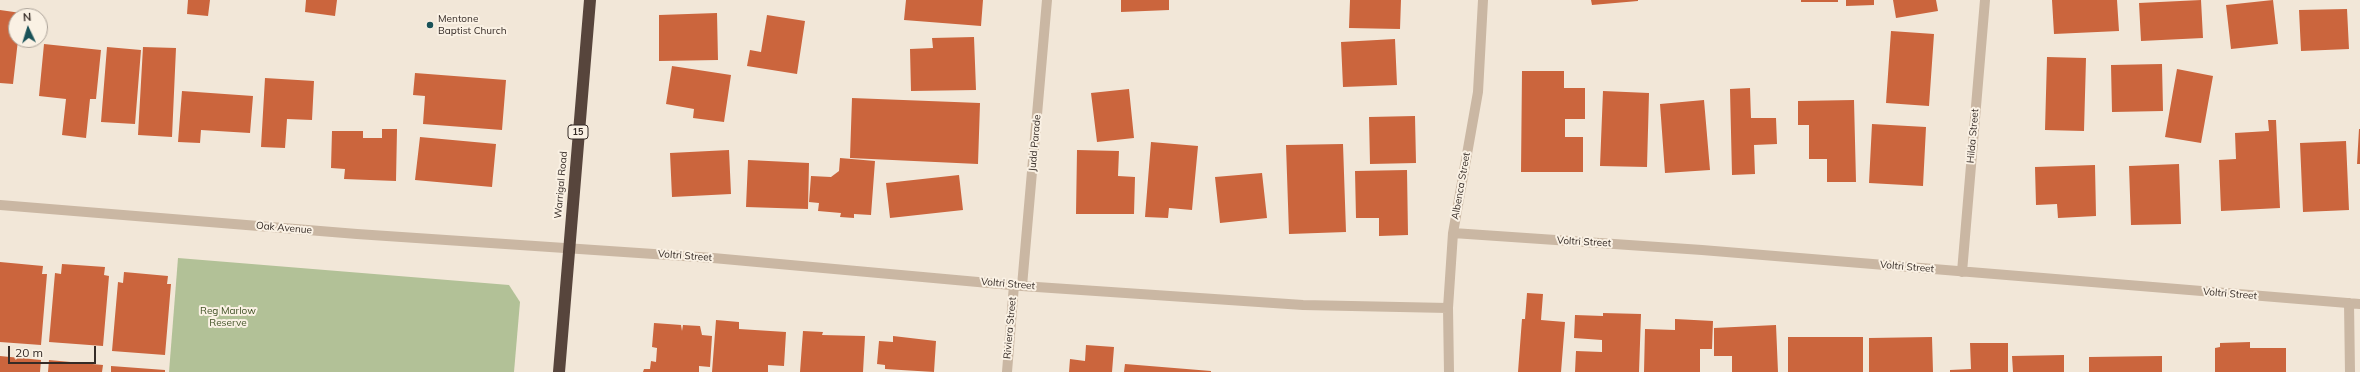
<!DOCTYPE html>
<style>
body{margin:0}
#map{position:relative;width:2360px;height:372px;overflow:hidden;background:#f2e7d8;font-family:Mulish,sans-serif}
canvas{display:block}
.north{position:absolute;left:8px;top:8px;width:40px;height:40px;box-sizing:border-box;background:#faf1e4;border:1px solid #aba298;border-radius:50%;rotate:356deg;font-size:11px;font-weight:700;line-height:16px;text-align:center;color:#352b26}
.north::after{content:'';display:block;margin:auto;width:14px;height:18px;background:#1a5258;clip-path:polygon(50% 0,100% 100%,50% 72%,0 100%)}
.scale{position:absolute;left:8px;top:346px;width:88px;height:18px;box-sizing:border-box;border:2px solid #352b26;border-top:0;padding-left:5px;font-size:12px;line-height:14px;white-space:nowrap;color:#352b26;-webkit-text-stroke:3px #faf1e4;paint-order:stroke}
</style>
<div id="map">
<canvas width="2360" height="372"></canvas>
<div class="north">N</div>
<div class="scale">20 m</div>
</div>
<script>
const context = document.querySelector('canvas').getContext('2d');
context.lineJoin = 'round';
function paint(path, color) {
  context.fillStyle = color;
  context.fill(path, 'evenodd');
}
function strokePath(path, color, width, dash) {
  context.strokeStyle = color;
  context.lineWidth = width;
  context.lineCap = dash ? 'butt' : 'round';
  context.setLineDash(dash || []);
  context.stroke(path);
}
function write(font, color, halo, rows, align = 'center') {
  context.font = font + ' Mulish,sans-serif';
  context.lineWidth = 4;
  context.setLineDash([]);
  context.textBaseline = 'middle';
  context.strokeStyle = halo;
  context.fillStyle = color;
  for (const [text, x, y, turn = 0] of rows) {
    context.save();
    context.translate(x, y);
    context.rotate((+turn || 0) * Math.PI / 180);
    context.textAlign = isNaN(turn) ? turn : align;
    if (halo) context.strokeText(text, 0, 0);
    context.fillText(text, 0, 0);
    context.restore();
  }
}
paint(new Path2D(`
 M 178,258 L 509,285 L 520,302 L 514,372 L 169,372 Z`), '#b2c197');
paint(new Path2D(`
 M 188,0 L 210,0 L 208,16 L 187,14 Z
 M 306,0 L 337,0 L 335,16 L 305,12 Z
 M 906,0 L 983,0 L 981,26 L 904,20 Z
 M 1121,0 L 1169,0 L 1169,10 L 1121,12 Z
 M 1350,0 L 1401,0 L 1400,29 L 1349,28 Z
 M 1591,0 L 1638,0 L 1638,1 L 1592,5 Z
 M 1801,0 L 1838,0 L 1838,2 L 1801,2 Z
 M 1846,0 L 1874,0 L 1874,5 L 1846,6 Z
 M 1893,0 L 1936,0 L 1938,11 L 1896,18 Z
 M 2052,0 L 2117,0 L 2119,31 L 2054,34 Z
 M 2201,0 L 2203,38 L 2141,41 L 2139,3 Z
 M 2273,0 L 2278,44 L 2231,49 L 2226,5 Z
 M 2347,9 L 2349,49 L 2301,51 L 2299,10 Z
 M 0,10 L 21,13 L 21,16 L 16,16 L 16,40 L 18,40 L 13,84 L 0,83 Z
 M 717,13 L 718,60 L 659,61 L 659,15 Z
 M 767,15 L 805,21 L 797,74 L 747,66 L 750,50 L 761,52 Z
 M 1891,31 L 1934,34 L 1929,106 L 1886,103 Z
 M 974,37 L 976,90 L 911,91 L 910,49 L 933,48 L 932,38 Z
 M 1395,39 L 1397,85 L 1343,87 L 1341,42 Z
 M 44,44 L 101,50 L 96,99 L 90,99 L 86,138 L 62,135 L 66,99 L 39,96 Z
 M 107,47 L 141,50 L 135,124 L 101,122 Z
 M 143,47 L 176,48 L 172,137 L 138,135 Z
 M 2047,57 L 2086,58 L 2084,131 L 2045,130 Z
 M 2162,64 L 2163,111 L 2112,112 L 2111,65 Z
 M 672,66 L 731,75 L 724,122 L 693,118 L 694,109 L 666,104 Z
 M 2177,69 L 2213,76 L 2201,143 L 2165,137 Z
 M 1522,71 L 1564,71 L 1564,88 L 1585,88 L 1585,119 L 1565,119 L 1565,137 L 1583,137 L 1583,172 L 1521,172 Z
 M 415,73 L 506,80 L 502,130 L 423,124 L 425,96 L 413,95 Z
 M 265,78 L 314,81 L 312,120 L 287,119 L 285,148 L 261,147 Z
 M 1750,88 L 1751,118 L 1776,118 L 1777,144 L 1754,145 L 1755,174 L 1732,175 L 1730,89 Z
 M 1129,89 L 1134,138 L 1097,142 L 1091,93 Z
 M 182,91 L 253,96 L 250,133 L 201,130 L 200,143 L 178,142 Z
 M 1603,91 L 1649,93 L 1647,167 L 1600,166 Z
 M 852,98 L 980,103 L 978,164 L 850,158 Z
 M 1704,100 L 1710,170 L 1665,173 L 1660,104 Z
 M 1854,100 L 1856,182 L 1827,182 L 1827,159 L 1809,159 L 1809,125 L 1798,125 L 1798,101 Z
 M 1415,116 L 1416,163 L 1370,164 L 1369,117 Z
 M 2268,120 L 2276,120 L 2280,208 L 2221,211 L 2219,160 L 2236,159 L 2235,133 L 2269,131 Z
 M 1872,124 L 1926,127 L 1923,186 L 1869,183 Z
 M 382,129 L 397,129 L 396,181 L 344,179 L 345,169 L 331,168 L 332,131 L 363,131 L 363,138 L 382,138 Z
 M 2359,129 L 2360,129 L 2360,164 L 2357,164 Z
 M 420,137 L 496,144 L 492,187 L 415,180 Z
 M 2346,141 L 2349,210 L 2303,212 L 2300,143 Z
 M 1151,142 L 1198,146 L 1192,210 L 1169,208 L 1168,218 L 1145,217 Z
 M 1343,144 L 1346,232 L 1289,234 L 1286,145 Z
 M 729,150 L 731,194 L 672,197 L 670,153 Z
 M 1077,150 L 1119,151 L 1118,176 L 1135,177 L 1134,214 L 1076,214 Z
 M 840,158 L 875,161 L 871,215 L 854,214 L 854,218 L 840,217 L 841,213 L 818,211 L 819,203 L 809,202 L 811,176 L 831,177 L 839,171 Z
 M 748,160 L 809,163 L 808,209 L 746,207 Z
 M 2179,164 L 2181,224 L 2131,225 L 2129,166 Z
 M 2095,165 L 2096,216 L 2058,218 L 2057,204 L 2036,205 L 2035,167 Z
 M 1407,170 L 1408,235 L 1379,236 L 1379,218 L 1356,218 L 1355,171 Z
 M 1262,173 L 1267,218 L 1220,223 L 1215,177 Z
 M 959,175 L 963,210 L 890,218 L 886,183 Z
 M 0,262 L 43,266 L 42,274 L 47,274 L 41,345 L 0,342 Z
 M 62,264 L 105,267 L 104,275 L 109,276 L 103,346 L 49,342 L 55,273 L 61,274 Z
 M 124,272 L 168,276 L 167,284 L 171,284 L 165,355 L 112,351 L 118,282 L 123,283 Z
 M 1527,293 L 1543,294 L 1541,320 L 1565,322 L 1561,372 L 1518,372 L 1522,319 L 1525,319 Z
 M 1603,313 L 1641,314 L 1639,372 L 1575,372 L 1576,351 L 1602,352 L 1602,340 L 1574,338 L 1575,315 L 1603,316 Z
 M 1675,319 L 1713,321 L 1712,349 L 1700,349 L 1700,372 L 1644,372 L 1645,329 L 1675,330 Z
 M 716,320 L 739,322 L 739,329 L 786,332 L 784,366 L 768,365 L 768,372 L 712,372 Z
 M 654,323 L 681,325 L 682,331 L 683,325 L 700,326 L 702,335 L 712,336 L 710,367 L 699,366 L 699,372 L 643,372 L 644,369 L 650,369 L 651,361 L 656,362 L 657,348 L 652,347 Z
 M 1776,325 L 1778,372 L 1732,372 L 1732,356 L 1714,356 L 1714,328 Z
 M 803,331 L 823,332 L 822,335 L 865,336 L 863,372 L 800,372 Z
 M 893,336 L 936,341 L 934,372 L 885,369 L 885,365 L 877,364 L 879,341 L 893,342 Z
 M 1788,337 L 1863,337 L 1863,372 L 1788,372 Z
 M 1932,337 L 1933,372 L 1869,372 L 1869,338 Z
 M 2250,342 L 2250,348 L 2286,348 L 2286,372 L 2215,372 L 2215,348 L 2220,347 L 2220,343 Z
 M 1970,343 L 2008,343 L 2008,372 L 1950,372 L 1950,370 L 1971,369 Z
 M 1086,345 L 1114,347 L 1112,372 L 1069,372 L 1070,359 L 1085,361 Z
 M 2064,355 L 2064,372 L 2013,372 L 2012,356 Z
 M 0,356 L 41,360 L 40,372 L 0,372 Z
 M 2162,356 L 2162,372 L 2089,372 L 2089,357 Z
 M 49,360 L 103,365 L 102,372 L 48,372 Z
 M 1125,364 L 1211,371 L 1211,372 L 1124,372 Z
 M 111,366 L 165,370 L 165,372 L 111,372 Z`), '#cb653d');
strokePath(new Path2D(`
 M 0,205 L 357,234 L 713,258 L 1022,286 L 1303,305 L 1448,308
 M 1453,233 L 1702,250 L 2360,304
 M 1962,272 L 1985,0
 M 1022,286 L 1047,0
 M 2349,303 L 2350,372
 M 1007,372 L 1014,285
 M 1449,372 L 1448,308 L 1453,233 L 1478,92 L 1483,0`), '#cab7a3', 10);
strokePath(new Path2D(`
 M 559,372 L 590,0`), '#57453c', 12);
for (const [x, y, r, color] of [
 [430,25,4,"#1a5258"]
]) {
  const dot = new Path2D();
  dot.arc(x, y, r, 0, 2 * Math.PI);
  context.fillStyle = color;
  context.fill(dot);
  strokePath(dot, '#faf1e4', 1.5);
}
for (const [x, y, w] of [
 [578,132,20]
]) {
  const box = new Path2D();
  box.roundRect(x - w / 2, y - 7, w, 14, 3);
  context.fillStyle = '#faf1e4';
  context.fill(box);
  strokePath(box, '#352b26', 1);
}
write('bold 9px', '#352b26', null, [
 ["15",578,132]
]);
write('10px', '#352b26', '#faf1e4', [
 ["Mentone",438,19],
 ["Baptist Church",438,31]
], 'left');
write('10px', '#352b26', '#faf1e4', [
 ["Hilda Street",1973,136,-85],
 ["Judd Parade",1035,143,-85],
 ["Warrigal Road",561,185,-85],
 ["Albenca Street",1461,186,-80],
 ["Oak Avenue",284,228,5],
 ["Voltri Street",1584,242,3],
 ["Voltri Street",685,256,4],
 ["Voltri Street",1907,267,5],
 ["Voltri Street",1008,284,5],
 ["Voltri Street",2230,294,5],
 ["Riviera Street",1010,328,-85]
]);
write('10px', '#435428', '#faf1e4', [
 ["Reg Marlow",228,311],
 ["Reserve",228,323]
]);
</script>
